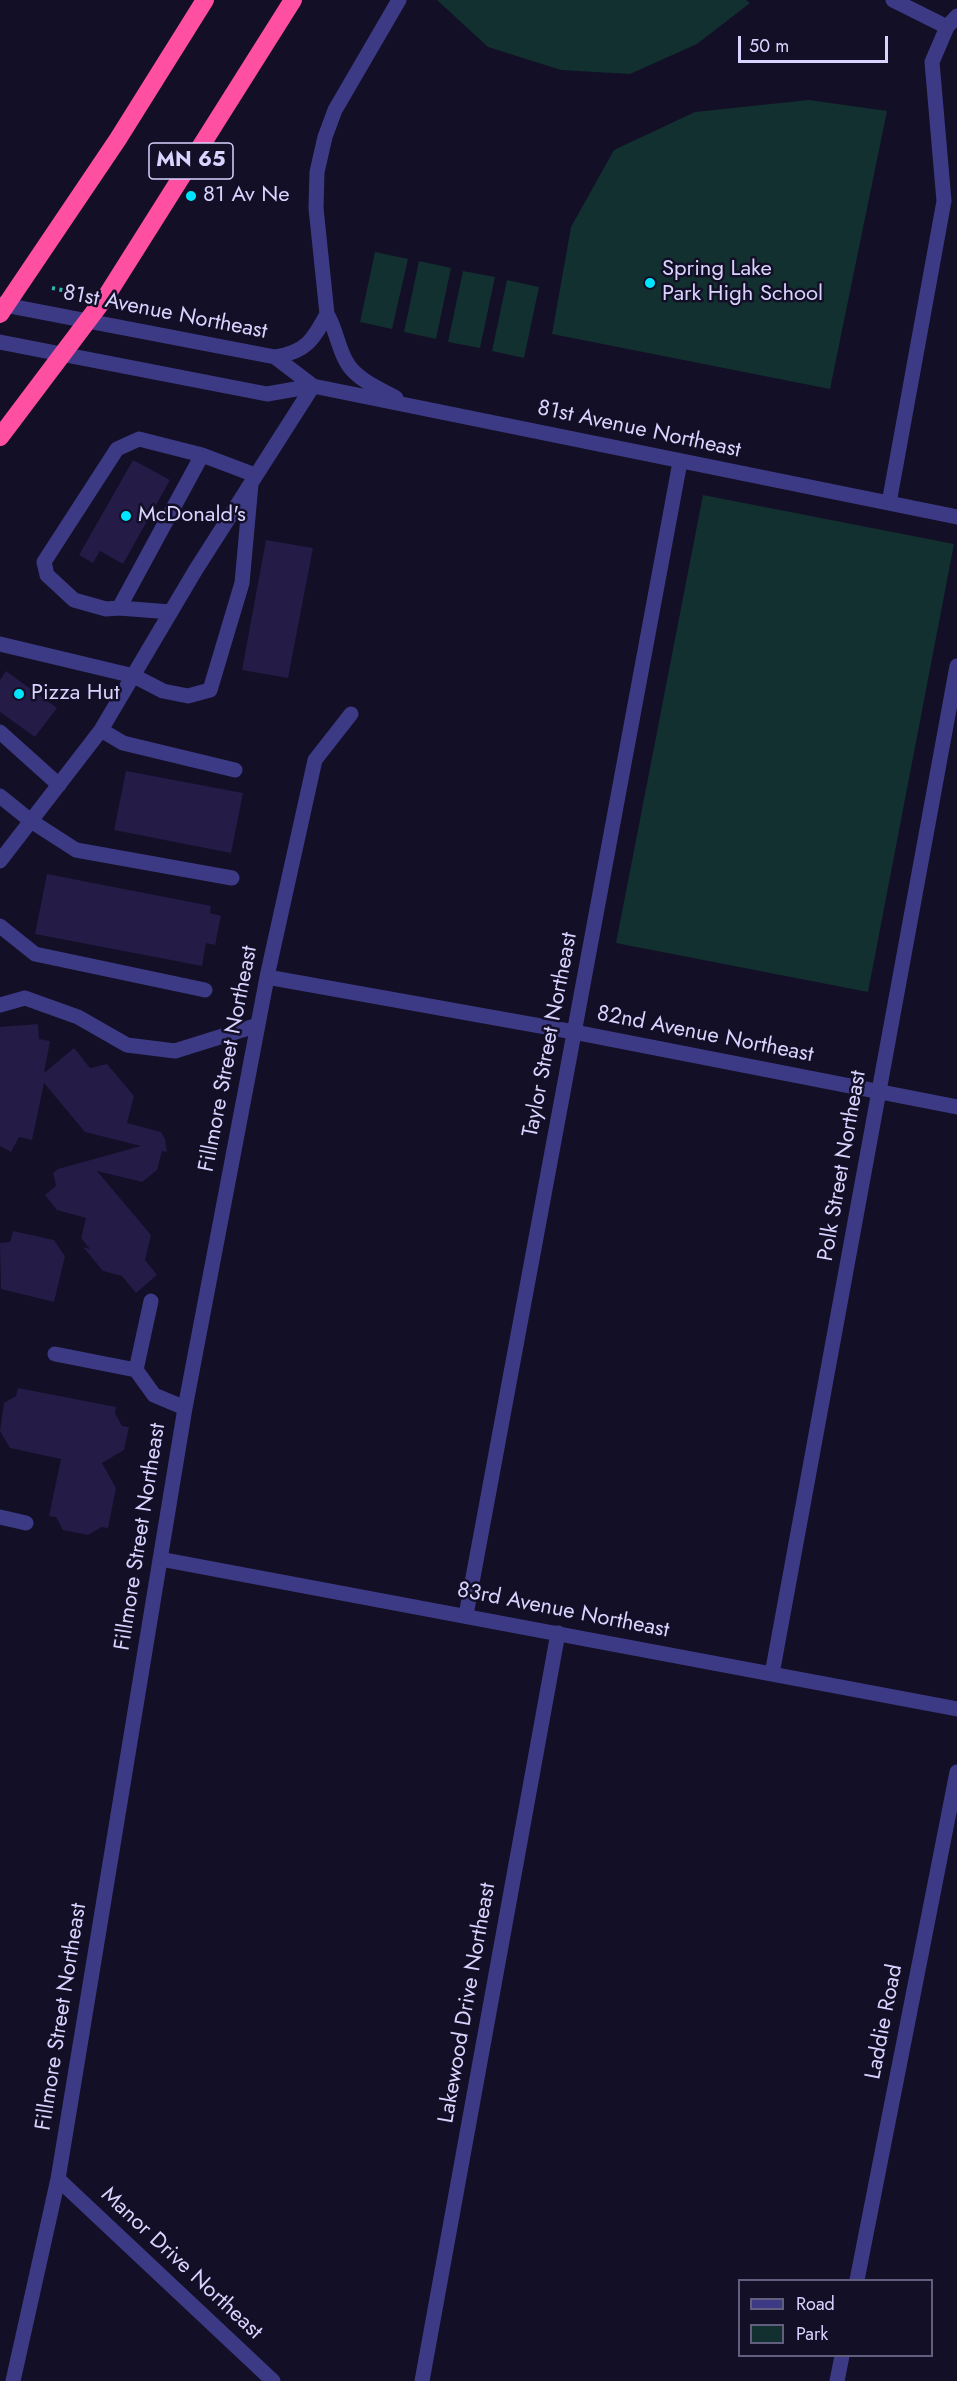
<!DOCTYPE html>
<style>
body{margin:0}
#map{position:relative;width:957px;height:2381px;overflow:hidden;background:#130f26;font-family:Jost,sans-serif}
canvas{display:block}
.legend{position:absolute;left:738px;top:2279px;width:195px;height:78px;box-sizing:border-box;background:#130f26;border:2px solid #625e7d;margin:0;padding:8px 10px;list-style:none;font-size:18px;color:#d9d4ff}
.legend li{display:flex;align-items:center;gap:12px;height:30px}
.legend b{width:30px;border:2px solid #625e7d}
.scale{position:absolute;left:738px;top:36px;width:150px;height:27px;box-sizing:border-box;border:3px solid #d9d4ff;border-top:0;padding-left:8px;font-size:18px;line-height:21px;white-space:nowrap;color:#d9d4ff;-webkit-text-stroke:4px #130f26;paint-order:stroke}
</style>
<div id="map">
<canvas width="957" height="2381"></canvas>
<ul class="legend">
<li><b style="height:8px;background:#3d3a85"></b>Road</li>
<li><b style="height:16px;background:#12302f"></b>Park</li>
</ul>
<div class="scale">50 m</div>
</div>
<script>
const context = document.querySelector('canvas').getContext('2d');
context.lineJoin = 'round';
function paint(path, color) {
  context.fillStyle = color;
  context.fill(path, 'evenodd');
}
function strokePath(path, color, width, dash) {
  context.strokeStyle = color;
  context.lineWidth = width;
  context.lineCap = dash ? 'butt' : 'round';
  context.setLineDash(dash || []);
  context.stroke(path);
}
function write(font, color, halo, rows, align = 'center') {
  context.font = font + ' Jost,sans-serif';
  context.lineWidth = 5;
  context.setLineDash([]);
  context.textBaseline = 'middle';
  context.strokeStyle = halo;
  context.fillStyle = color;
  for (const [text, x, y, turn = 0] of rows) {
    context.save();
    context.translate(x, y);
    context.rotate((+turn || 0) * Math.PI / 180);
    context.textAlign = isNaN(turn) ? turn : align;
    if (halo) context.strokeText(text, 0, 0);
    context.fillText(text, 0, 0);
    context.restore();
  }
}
paint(new Path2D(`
 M 437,0 L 746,0 L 750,3 L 697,44 L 630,74 L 561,70 L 488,47 Z
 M 809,100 L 887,111 L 830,389 L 552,334 L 571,227 L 614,150 L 695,112 Z
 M 375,252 L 408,259 L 392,329 L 360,322 Z
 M 419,261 L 451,268 L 436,339 L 404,332 Z
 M 463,271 L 495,277 L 480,348 L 448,342 Z
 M 507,280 L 539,287 L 524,358 L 492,351 Z
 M 703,495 L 954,544 L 868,992 L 616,943 Z`), '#12302f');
paint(new Path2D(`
 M 133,460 L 170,480 L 123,564 L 100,551 L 93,563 L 79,555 Z
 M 266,540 L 313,548 L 288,678 L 242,670 Z
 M 6,671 L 57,708 L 35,737 L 0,712 L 0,680 Z
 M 126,771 L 243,793 L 231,853 L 114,830 Z
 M 47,874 L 211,906 L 210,913 L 221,916 L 215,945 L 206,943 L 202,966 L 35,934 Z
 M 38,1024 L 39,1039 L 50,1041 L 44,1073 L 74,1048 L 90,1068 L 107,1064 L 134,1096 L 127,1123 L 161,1132 L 165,1139 L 167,1152 L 162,1151 L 157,1170 L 142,1182 L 97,1171 L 151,1235 L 145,1260 L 157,1275 L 136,1293 L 122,1276 L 103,1271 L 83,1247 L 90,1249 L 81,1238 L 86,1218 L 57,1210 L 45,1195 L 56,1186 L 53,1173 L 58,1169 L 141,1146 L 85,1132 L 44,1083 L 32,1140 L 19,1137 L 11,1152 L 0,1146 L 0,1027 Z
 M 13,1231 L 54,1240 L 65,1256 L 54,1302 L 1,1289 L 0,1243 L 10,1242 Z
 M 18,1388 L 116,1407 L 115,1413 L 122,1426 L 129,1427 L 124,1450 L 102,1463 L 116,1488 L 108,1528 L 102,1527 L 88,1535 L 63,1530 L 56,1517 L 49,1516 L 61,1459 L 10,1448 L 0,1431 L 4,1403 L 16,1396 Z`), '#241b47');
strokePath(new Path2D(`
 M 52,288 L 72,292`), '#2fb8b0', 4, [3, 4.5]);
strokePath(new Path2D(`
 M 893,0 L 947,27
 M 0,304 L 275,357 L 313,386
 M 327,314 L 316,208 L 317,172 L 325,137 L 335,110 L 399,0
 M 0,342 L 267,394 L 313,386 L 957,517
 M 275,357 C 306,352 313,340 327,314 C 337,330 338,351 349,366 C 360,381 380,389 396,398
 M 202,455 L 139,439 L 117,449 L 44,562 L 47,575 L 74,600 L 106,609 L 119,608 L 202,455 L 255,475
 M 889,503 L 944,201 L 932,62 L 947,27 L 957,16
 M 119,608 L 171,612
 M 0,644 L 134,676 L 163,691 L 188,696 L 210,690 L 242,583 L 251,484
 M 101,730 L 123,743 L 235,770
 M 0,732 L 59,785
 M 0,796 L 31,821 L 76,850 L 232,878
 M 0,861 L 101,730 L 195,571 L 313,386
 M 0,926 L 35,954 L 205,990
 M 267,977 L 574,1032 L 957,1107
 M 0,1005 L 25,998 L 78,1017 L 127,1045 L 175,1051 L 258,1025
 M 55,1354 L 136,1370 L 154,1395 L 185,1408
 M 136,1370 L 151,1301
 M 0,1517 L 26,1523
 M 160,1559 L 957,1709
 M 466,1615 L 680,462
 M 772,1674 L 957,666
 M 58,2179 L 273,2381
 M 857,2280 L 957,1772
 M 13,2381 L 58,2179 L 185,1408 L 268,972 L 315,760 L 351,714
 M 422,2381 L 558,1633
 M 837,2381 L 842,2356`), '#3d3a85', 15);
strokePath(new Path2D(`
 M 0,314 L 118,139 L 205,0
 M 0,437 L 107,295 L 293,0`), '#ff4fa3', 18);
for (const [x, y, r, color] of [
 [191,196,6,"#00e5ff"],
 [650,283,6,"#00e5ff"],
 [126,516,6,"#00e5ff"],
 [19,694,6,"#00e5ff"]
]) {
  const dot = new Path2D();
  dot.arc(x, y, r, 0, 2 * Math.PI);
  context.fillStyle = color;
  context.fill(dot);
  strokePath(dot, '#130f26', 2);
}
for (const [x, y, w] of [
 [191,161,84]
]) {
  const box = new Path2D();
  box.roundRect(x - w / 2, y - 18, w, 36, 4.5);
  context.fillStyle = '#130f26';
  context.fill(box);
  strokePath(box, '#d9d4ff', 1.5);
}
write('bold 21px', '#d9d4ff', null, [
 ["MN 65",191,161]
]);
write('22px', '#d9d4ff', '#130f26', [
 ["81 Av Ne",203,196],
 ["Spring Lake",662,270],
 ["Park High School",662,295],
 ["McDonald's",138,516],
 ["Pizza Hut",31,694]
], 'left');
write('22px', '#d9d4ff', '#130f26', [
 ["81st Avenue Northeast",165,313,11],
 ["81st Avenue Northeast",639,430,12],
 ["Taylor Street Northeast",551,1035,-79],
 ["82nd Avenue Northeast",705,1035,11],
 ["Fillmore Street Northeast",229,1059,-79],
 ["Polk Street Northeast",843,1166,-80],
 ["Fillmore Street Northeast",141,1537,-81],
 ["83rd Avenue Northeast",563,1611,11],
 ["Lakewood Drive Northeast",468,2003,-80],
 ["Fillmore Street Northeast",62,2017,-81],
 ["Laddie Road",885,2022,-79],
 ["Manor Drive Northeast",181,2264,43]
]);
</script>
